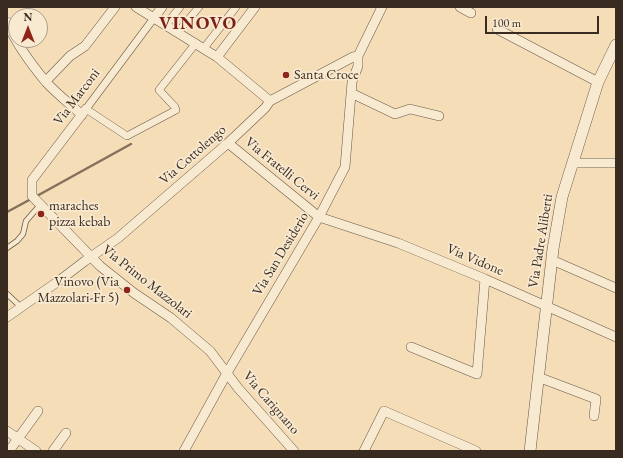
<!DOCTYPE html>
<style>
body{margin:0}
#map{position:relative;width:623px;height:458px;overflow:hidden;background:#f5ddb8;font-family:"EB Garamond",serif}
canvas{display:block}
.frame{position:absolute;inset:0;border:8px solid #3a2b20;pointer-events:none}
.north{position:absolute;left:8px;top:8px;width:40px;height:40px;box-sizing:border-box;background:#f8e9d1;border:1px solid #ac9d8a;border-radius:50%;rotate:0deg;font-size:11px;font-weight:700;line-height:16px;text-align:center;color:#3a2b20}
.north::after{content:'';display:block;margin:auto;width:14px;height:18px;background:#8f2418;clip-path:polygon(50% 0,100% 100%,50% 72%,0 100%)}
.scale{position:absolute;left:485px;top:16px;width:114px;height:18px;box-sizing:border-box;border:2px solid #3a2b20;border-top:0;padding-left:5px;font-size:12px;line-height:14px;white-space:nowrap;color:#3a2b20;-webkit-text-stroke:3px #f8e9d1;paint-order:stroke}
</style>
<div id="map">
<canvas width="623" height="458"></canvas>
<div class="frame"></div>
<div class="north">N</div>
<div class="scale">100 m</div>
</div>
<script>
const context = document.querySelector('canvas').getContext('2d');
context.lineJoin = 'round';
function strokePath(path, color, width, dash) {
  context.strokeStyle = color;
  context.lineWidth = width;
  context.lineCap = dash ? 'butt' : 'round';
  context.setLineDash(dash || []);
  context.stroke(path);
}
function write(font, color, halo, rows, align = 'center') {
  context.font = font + ' "EB Garamond",serif';
  context.lineWidth = 3.5;
  context.setLineDash([]);
  context.textBaseline = 'middle';
  context.strokeStyle = halo;
  context.fillStyle = color;
  for (const [text, x, y, turn = 0] of rows) {
    context.save();
    context.translate(x, y);
    context.rotate((+turn || 0) * Math.PI / 180);
    context.textAlign = isNaN(turn) ? turn : align;
    if (halo) context.strokeText(text, 0, 0);
    context.fillText(text, 0, 0);
    context.restore();
  }
}
strokePath(new Path2D(`
 M 35,197 L 131,144
 M 7,212 L 31,199`), '#84715c', 2.5);
const service = new Path2D(`
 M 7,248 L 17,241 L 23,234 L 26,221 L 40,205
 M 7,294 L 21,307`);
const pedestrian = new Path2D(`
 M 154,18 L 86,109 L 127,136 L 176,110 L 175,107 L 159,90 L 196,43
 M 166,25 L 180,7
 M 178,32 L 199,7
 M 204,48 L 236,7`);
const minor = new Path2D(`
 M 136,7 L 217,57 L 270,101
 M 460,7 L 471,13
 M 154,18 L 162,7
 M 7,22 C 16,44 31,64 46,82 C 57,94 70,104 82,115
 M 497,29 L 598,82
 M 217,57 L 255,7
 M 46,81 L 70,56 L 85,46 L 115,7
 M 351,93 L 395,114 L 410,109 L 439,116
 M 86,109 L 32,180 L 32,196 L 100,266 L 134,293 L 171,318 L 210,351 L 238,388 L 294,451
 M 228,143 L 319,217 L 398,243 L 485,279 L 616,337
 M 573,163 L 616,163
 M 552,260 L 616,288
 M 7,317 L 60,280 L 85,261 L 118,238 L 228,143 L 265,108 L 270,101 L 353,57 L 358,56
 M 411,347 L 477,374 L 485,279
 M 538,377 L 596,399 L 594,416
 M 7,431 L 36,451
 M 9,451 L 38,411
 M 53,451 L 66,433
 M 184,451 L 227,373 L 319,217 L 345,167 L 352,82 L 358,66 L 358,56 L 382,7
 M 364,451 L 384,411 L 476,451`);
const tertiary = new Path2D(`
 M 530,451 L 553,249 L 562,197 L 598,82 L 616,45`);
strokePath(service, '#695846', 6);
strokePath(pedestrian, '#695846', 8);
strokePath(minor, '#695846', 10);
strokePath(tertiary, '#695846', 12);
strokePath(service, '#f8e9d1', 4.5);
strokePath(pedestrian, '#f8e9d1', 7);
strokePath(minor, '#f8e9d1', 9);
strokePath(tertiary, '#f8e9d1', 11);
for (const [x, y, r, color] of [
 [286,75,4,"#8f2418"],
 [41,214,4,"#8f2418"],
 [127,290,4,"#8f2418"]
]) {
  const dot = new Path2D();
  dot.arc(x, y, r, 0, 2 * Math.PI);
  context.fillStyle = color;
  context.fill(dot);
  strokePath(dot, '#f8e9d1', 1.5);
}
write('14px', '#3a2b20', '#f8e9d1', [
 ["Santa Croce",294,75],
 ["maraches",49,206],
 ["pizza kebab",49,222],
 ["Vinovo (Via",119,282,"right"],
 ["Mazzolari-Fr 5)",119,298,"right"]
], 'left');
write('14px', '#3a2b20', '#f8e9d1', [
 ["Via Marconi",77,97,-53],
 ["Via Cottolengo",193,155,-41],
 ["Via Fratelli Cervi",282,169,39],
 ["Via Padre Aliberti",541,241,-81],
 ["Via San Desiderio",281,254,-59],
 ["Via Vidone",475,260,23],
 ["Via Primo Mazzolari",147,282,38],
 ["Via Carignano",271,403,49]
]);
context.letterSpacing = '1px';
write('bold 18px', '#7a1f14', '#f8e9d1', [
 ["VINOVO",198,24]
]);
context.letterSpacing = '0px';
</script>
